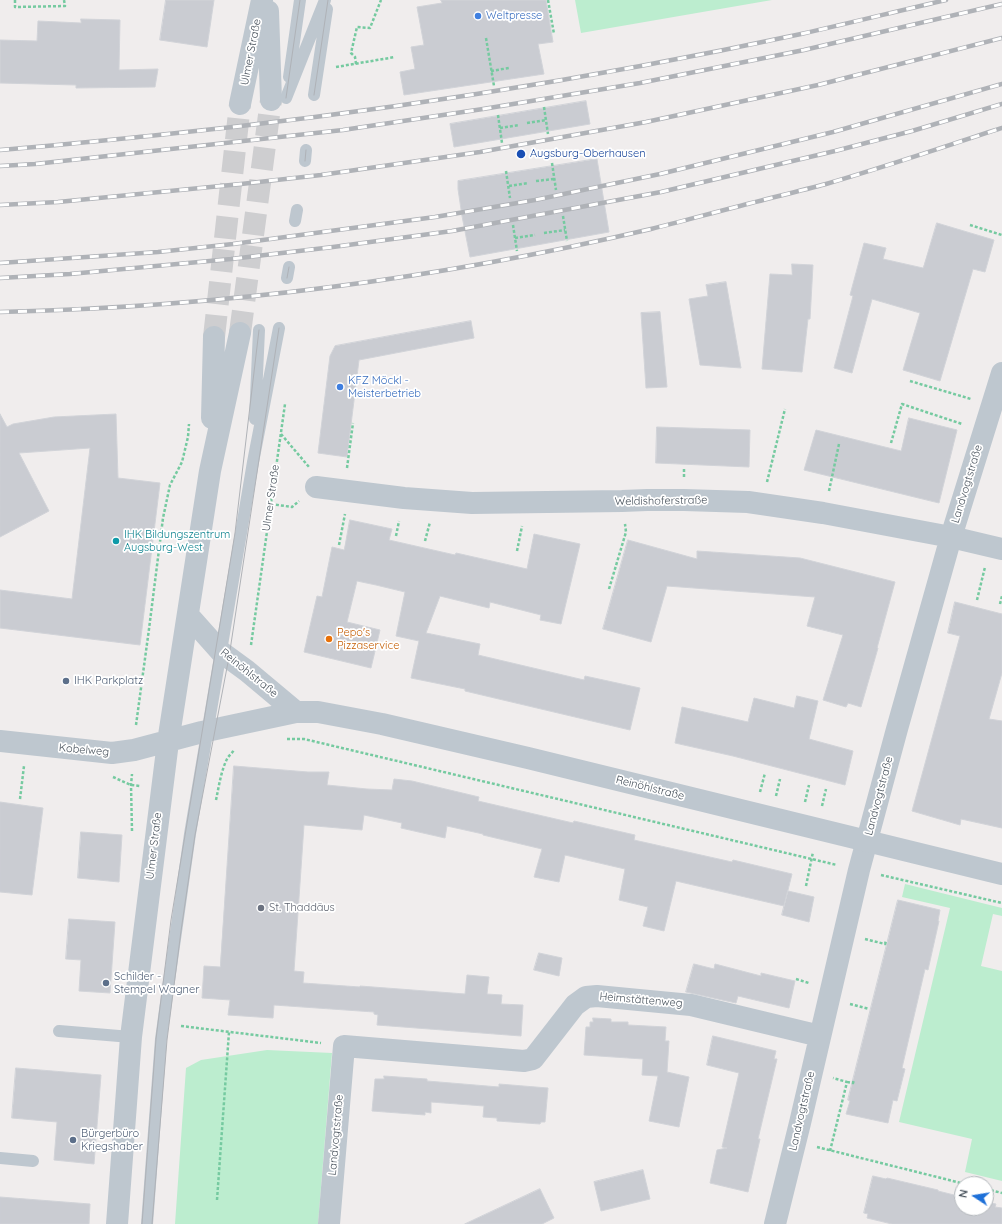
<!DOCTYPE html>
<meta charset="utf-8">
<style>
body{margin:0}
#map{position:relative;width:1002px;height:1224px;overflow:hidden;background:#f0eded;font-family:Quicksand,sans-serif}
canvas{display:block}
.north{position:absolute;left:954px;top:1176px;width:40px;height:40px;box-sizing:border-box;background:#fff;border:1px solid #b5b9bd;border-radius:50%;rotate:282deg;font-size:11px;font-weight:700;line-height:16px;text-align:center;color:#46505a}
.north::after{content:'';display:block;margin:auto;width:14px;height:18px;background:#1e70d8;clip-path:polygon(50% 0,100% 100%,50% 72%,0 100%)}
</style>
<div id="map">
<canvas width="1002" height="1224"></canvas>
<div class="north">N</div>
</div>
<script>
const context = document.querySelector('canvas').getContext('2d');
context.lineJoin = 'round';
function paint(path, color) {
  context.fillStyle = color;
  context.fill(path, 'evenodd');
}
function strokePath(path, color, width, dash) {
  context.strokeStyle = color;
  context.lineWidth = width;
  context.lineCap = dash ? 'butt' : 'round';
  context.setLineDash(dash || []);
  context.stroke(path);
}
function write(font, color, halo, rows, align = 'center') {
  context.font = font + ' Quicksand,sans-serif';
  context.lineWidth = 3.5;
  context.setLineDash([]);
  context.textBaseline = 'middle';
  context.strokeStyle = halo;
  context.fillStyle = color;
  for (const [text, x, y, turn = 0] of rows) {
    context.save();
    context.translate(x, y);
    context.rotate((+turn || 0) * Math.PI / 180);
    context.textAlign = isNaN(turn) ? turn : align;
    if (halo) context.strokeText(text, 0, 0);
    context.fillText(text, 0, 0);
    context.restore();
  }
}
paint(new Path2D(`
 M 575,0 L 772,0 L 581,33 Z
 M 905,884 L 1002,908 L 1002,916 L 993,914 L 981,966 L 1002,971 L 1002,1181 L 965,1172 L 972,1139 L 899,1122 L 950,908 L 902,897 Z
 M 267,1050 L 332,1053 L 318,1224 L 175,1224 L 186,1068 L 201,1060 Z`), '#bcedcf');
const building = new Path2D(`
 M 166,0 L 214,0 L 207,47 L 160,40 Z
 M 441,0 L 546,0 L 553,42 L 538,44 L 544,74 L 404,95 L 400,72 L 415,69 L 411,47 L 424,45 L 417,7 L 442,3 Z
 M 81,19 L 120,20 L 119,70 L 158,69 L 155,87 L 76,88 L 76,85 L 0,83 L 0,40 L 37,41 L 38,21 L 81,23 Z
 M 586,101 L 590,124 L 454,147 L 450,124 Z
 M 597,159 L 609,232 L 470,257 L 462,216 L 458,189 L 458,181 Z
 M 937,223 L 994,240 L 985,272 L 973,269 L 940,381 L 903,370 L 920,313 L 872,299 L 852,373 L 834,368 L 853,296 L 850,295 L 864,243 L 886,248 L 883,259 L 923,268 Z
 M 792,264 L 813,265 L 810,319 L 808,319 L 802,372 L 762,369 L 770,274 L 792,275 Z
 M 726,282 L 741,368 L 700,365 L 689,299 L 708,296 L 706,285 Z
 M 660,312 L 667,387 L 646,388 L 641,313 Z
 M 471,321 L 474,338 L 359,360 L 347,457 L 318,453 L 330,356 L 335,346 Z
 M 0,414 L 7,427 L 13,424 L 54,417 L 116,414 L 118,478 L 160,483 L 140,645 L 0,628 L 0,590 L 72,599 L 90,448 L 19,453 L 49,511 L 0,537 Z
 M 909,418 L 957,430 L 939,503 L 804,470 L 816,430 L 901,451 Z
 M 657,427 L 750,430 L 749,467 L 656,463 Z
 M 350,520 L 392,529 L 389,540 L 455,555 L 456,553 L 527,569 L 534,534 L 580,544 L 561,624 L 540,620 L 541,615 L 490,602 L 489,608 L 440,596 L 426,633 L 480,644 L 478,655 L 584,680 L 585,676 L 640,688 L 630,730 L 465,691 L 465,689 L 411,678 L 419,641 L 396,636 L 405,592 L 376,585 L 357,581 L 347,622 L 380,630 L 371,668 L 304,652 L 317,596 L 322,597 L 332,547 L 344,550 Z
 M 628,540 L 697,559 L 697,551 L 800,558 L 895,582 L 877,648 L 878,648 L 861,707 L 848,703 L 846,707 L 823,700 L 843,635 L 807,626 L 815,597 L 667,586 L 651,642 L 603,629 Z
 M 955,602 L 1002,614 L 1002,673 L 989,719 L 1002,721 L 1002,828 L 961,819 L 960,825 L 912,811 L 960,636 L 948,633 Z
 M 797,696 L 818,701 L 809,739 L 853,751 L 845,785 L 733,756 L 675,743 L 682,707 L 748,722 L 754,698 L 794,708 Z
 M 234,766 L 308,772 L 329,772 L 327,785 L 367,789 L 392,790 L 394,779 L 412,781 L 479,797 L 478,801 L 573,823 L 574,821 L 635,835 L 634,840 L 732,862 L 733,860 L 792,874 L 784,906 L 676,881 L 664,931 L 643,926 L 648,907 L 619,900 L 625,869 L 565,855 L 559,882 L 534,877 L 542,849 L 483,835 L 483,834 L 447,826 L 445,838 L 401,828 L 402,823 L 364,815 L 362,830 L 304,825 L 294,971 L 304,972 L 303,983 L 360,987 L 360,986 L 465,994 L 467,975 L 489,977 L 487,994 L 502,995 L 501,1004 L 523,1005 L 521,1036 L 377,1025 L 378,1015 L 374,1014 L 374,1012 L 274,1005 L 273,1018 L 228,1015 L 230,1000 L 202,998 L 204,966 L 220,967 Z
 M 0,802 L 43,808 L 32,895 L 0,892 Z
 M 81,832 L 122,835 L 119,882 L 78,878 Z
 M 788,891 L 814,897 L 809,922 L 782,915 Z
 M 898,900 L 940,910 L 938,921 L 939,921 L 928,970 L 925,969 L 902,1068 L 905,1069 L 897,1101 L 893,1100 L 888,1123 L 846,1114 L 850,1101 L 848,1100 Z
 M 69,919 L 115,922 L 110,993 L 79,991 L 81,960 L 66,959 Z
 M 539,953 L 562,958 L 559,976 L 534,970 Z
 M 694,964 L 714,969 L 715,964 L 761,976 L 761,973 L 795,981 L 789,1008 L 738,996 L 736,1003 L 686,992 Z
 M 593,1018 L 611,1019 L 611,1022 L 628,1022 L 628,1025 L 666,1027 L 665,1041 L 669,1041 L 667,1072 L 689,1077 L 679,1127 L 649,1121 L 658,1076 L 642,1075 L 643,1059 L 584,1055 L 586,1027 L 590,1027 L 590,1022 L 593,1022 Z
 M 713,1036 L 776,1051 L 774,1059 L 777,1059 L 758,1139 L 760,1139 L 748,1192 L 710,1183 L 717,1150 L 727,1148 L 722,1147 L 739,1073 L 707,1065 Z
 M 16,1068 L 101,1075 L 94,1164 L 54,1160 L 57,1122 L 12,1118 Z
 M 384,1076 L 427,1079 L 427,1081 L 499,1087 L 499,1084 L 548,1088 L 545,1122 L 541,1122 L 540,1124 L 497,1121 L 497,1118 L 483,1117 L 484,1106 L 431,1102 L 431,1113 L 425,1112 L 425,1115 L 372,1111 L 375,1079 L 384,1079 Z
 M 643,1170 L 650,1199 L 601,1211 L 594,1182 Z
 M 873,1176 L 886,1179 L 887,1178 L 938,1190 L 938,1191 L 962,1197 L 962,1208 L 986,1208 L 986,1202 L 996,1204 L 995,1207 L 1002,1208 L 1002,1224 L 892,1224 L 867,1218 L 868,1214 L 864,1213 Z
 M 540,1189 L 554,1218 L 542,1224 L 465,1224 Z
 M 0,1197 L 90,1204 L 89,1224 L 0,1224 Z`);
paint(building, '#caccd2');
strokePath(building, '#d1d3d8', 1);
strokePath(new Path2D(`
 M 240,333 L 271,100
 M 214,337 L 240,104`), '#ceced0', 22, [22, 11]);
strokePath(new Path2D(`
 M 15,0 L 15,7 L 65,6 L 64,0
 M 548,0 L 554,34
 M 486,38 L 494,86
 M 356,64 L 355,57 L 351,53 L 357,27 L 370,28 L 381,0
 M 336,67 L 395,57
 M 491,71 L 509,68
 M 544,107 L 548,134
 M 498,115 L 502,143
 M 527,123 L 546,120
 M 500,128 L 519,125
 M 552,163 L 556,190
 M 506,171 L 510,198
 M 536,181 L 554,179
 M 509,186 L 528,183
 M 563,216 L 567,241
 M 513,225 L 517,251
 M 970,225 L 1002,235
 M 544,233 L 565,230
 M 515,238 L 535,235
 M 910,381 L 971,399
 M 281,434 L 309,467
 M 891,443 L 902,404 L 962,424
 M 347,468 L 353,423
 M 684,477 L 684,469
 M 767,482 L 785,409
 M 829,491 L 839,444
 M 271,504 L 292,507 L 299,501
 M 396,536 L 399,521
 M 425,541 L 430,522
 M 339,545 L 345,514
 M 517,551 L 522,526
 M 609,589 L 626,532 L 625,524
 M 977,600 L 985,567
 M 1000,604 L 1002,596
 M 251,645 L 285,404
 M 136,725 L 149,629 L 163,518 L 170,485 L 182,462 L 188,437 L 189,424
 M 287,739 L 304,739 L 837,865
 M 113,777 L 131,785 L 140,786
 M 760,792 L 765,773
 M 776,796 L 780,779
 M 20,799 L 24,766
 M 216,800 C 219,786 221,771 227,759 C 229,755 233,753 234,749
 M 805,802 L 809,785
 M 822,806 L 826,789
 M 132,831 L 131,785 L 132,774
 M 881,875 L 1002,903
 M 806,886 L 813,852
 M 865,939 L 885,944 L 886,941
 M 796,979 L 809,983
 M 850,1004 L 869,1009
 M 181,1026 L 321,1043
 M 847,1082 L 853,1083 L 854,1080
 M 817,1147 L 965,1184
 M 830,1151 L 847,1082 L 833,1078
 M 986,1189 L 1002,1193
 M 217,1200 L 229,1032`), '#75caa0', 2.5, [3, 2]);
strokePath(new Path2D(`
 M 289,77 L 300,0
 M 314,95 L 327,9
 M 286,98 L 325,0
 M 305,161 L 306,150
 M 295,221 L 297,210
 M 287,278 L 289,267
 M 255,419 L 259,330
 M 59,1031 L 131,1037
 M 0,1158 L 33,1161
 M 147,1224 L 161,1039 L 168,988 L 190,834 L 253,462 L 279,328`), '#bec7cf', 12);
strokePath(new Path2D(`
 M 316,487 L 404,498 L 472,503 L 622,501 L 647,500 L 684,500 L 748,502 L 823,513 L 951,537 L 1002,549
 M 329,1224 L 344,1046 L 524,1061 L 533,1059 L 575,1005 L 586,997 L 597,996 L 691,1005 L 820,1036
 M 775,1224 L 800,1123 L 859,870 L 897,729 L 951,537 L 1002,373`), '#bec7cf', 22);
strokePath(new Path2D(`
 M 268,11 L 271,100
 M 240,104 L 262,0
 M 212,418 L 214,337
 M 188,615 L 221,652 L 247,671 L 296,712
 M 0,741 L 112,753 L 134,750 L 202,732 L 296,712 L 318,712 L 382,724 L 528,758 L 1002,874
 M 117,1224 L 131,1037 L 168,742 L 210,471 L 240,333`), '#bec7cf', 22);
strokePath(new Path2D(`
 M 314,95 L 328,0
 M 286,98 L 300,0
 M 305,161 L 306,150
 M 287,278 L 289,267
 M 142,1224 L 156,1039 L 171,920 L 235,533 L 259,330
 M 152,1224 L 167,1040 L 181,931 L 195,835 L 229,657 L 279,328`), '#afb2b7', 1);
const rail = new Path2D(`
 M 0,150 C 50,146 99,141 149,136 C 368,114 586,80 801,34 C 850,23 898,11 946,0
 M 0,166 L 35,164 L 343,130 L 483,109 L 640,83 L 804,50 L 1002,4
 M 0,205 L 58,202 L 241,184 L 321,175 L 480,152 L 646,122 L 818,85 L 1002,38
 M 0,263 L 158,252 L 233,244 L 435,217 L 535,200 L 660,174 L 833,132 L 1002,84
 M 0,278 L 70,274 L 231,259 L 333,247 L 452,231 L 661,192 L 835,151 L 912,131 L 1002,104
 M 0,312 C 219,307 438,279 651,229 C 680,222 708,214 736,207 C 766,199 796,192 826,184 C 885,167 943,147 1002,128`);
strokePath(rail, '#afb2b7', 4.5);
strokePath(rail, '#fff', 3, [9]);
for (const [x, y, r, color] of [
 [478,16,4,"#3f7fe0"],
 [521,154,5,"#1a4fb4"],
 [340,387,4,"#3f7fe0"],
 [116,541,4,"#0f9aa8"],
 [329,639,4,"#e8710a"],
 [66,681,4,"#5c6f8a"],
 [261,908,4,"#6b7280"],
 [106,983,4,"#5c6f8a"],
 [73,1140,4,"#5c6f8a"]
]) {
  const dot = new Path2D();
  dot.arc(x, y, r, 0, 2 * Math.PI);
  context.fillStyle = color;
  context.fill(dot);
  strokePath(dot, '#fff', 1.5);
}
write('11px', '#366cbe', '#fff', [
 ["Weltpresse",486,16],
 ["KFZ Möckl -",348,381],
 ["Meisterbetrieb",348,394]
], 'left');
write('11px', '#46505a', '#fff', [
 ["Ulmer Straße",251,52,-79],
 ["Landvogtstraße",967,484,-73],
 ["Ulmer Straße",271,498,-82],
 ["Weldishoferstraße",661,501,-1],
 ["Reinöhlstraße",249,673,39],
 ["Kobelweg",84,750,5],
 ["Reinöhlstraße",650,788,14],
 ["Landvogtstraße",879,796,-75],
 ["Ulmer Straße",154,846,-83],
 ["Heimstättenweg",641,1000,5],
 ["Landvogtstraße",802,1111,-77],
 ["Landvogtstraße",336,1135,-85]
]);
write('11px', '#164399', '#fff', [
 ["Augsburg-Oberhausen",530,154]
], 'left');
write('11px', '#0d838f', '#fff', [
 ["IHK Bildungszentrum",124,535],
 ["Augsburg-West",124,548]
], 'left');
write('11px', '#c56008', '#fff', [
 ["Pepo's",337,633],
 ["Pizzaservice",337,646]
], 'left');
write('11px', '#4e5e75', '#fff', [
 ["IHK Parkplatz",74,681],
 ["Schilder -",114,977],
 ["Stempel Wagner",114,990],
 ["Bürgerbüro",81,1134],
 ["Kriegshaber",81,1147]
], 'left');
write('11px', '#5b616d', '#fff', [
 ["St. Thaddäus",269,908]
], 'left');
</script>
